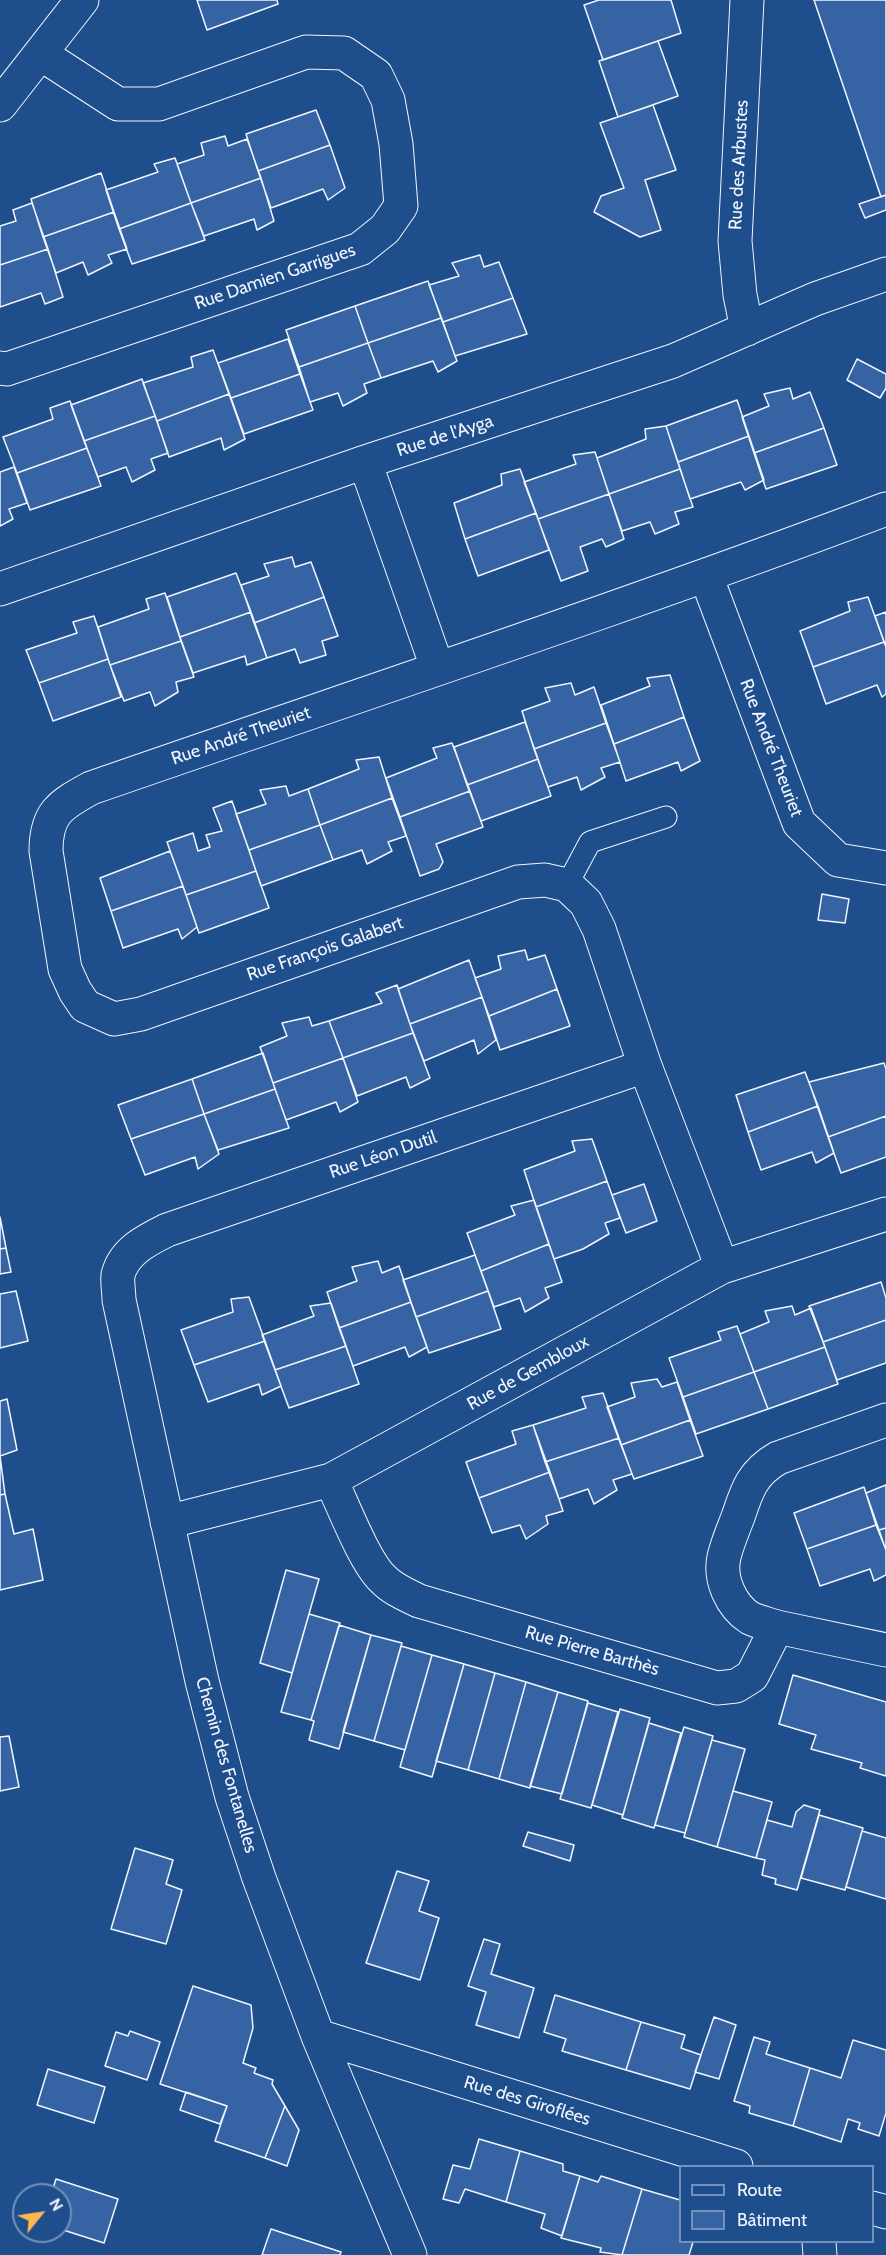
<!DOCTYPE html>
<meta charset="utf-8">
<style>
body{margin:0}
#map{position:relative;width:886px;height:2255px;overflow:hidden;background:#1f4e8c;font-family:Cabin,sans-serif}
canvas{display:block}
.legend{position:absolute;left:679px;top:2165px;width:195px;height:78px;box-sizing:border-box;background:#1f4e8c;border:2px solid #7391ba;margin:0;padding:8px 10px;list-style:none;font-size:18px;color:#f2f6ff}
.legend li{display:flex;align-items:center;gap:12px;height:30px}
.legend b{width:30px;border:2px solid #7391ba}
.north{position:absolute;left:12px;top:2183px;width:60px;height:60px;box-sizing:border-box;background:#1f4e8c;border:2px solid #7391ba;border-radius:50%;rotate:60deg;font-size:16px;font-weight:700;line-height:24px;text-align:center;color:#f2f6ff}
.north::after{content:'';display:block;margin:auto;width:21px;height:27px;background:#ffb74d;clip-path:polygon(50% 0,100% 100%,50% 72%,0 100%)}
</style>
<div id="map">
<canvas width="886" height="2255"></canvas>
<ul class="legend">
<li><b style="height:8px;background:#1f4e8c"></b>Route</li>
<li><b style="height:16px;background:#3563a3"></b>Bâtiment</li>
</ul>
<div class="north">N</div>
</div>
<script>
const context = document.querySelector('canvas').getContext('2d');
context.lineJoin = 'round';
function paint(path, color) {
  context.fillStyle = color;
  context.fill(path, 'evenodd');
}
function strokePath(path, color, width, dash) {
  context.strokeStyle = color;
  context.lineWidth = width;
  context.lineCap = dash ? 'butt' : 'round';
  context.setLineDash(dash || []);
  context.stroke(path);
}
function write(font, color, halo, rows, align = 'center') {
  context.font = font + ' Cabin,sans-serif';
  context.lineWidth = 4.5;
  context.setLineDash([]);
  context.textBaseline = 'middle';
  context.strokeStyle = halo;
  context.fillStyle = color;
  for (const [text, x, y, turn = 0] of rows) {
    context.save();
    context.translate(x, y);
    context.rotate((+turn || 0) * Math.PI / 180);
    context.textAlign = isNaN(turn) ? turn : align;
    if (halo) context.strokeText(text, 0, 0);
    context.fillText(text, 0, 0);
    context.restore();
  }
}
const building = new Path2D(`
 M 197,0 L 277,0 L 278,4 L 207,30 Z
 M 599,0 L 671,0 L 681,33 L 603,60 L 584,5 Z
 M 814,0 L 886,0 L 886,195 L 881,197 Z
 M 658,41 L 678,96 L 618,117 L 599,61 Z
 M 653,105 L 676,170 L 645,180 L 661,230 L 640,237 L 594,212 L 601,196 L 624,188 L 600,123 Z
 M 316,110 L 330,145 L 258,171 L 246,134 Z
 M 225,136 L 228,146 L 247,139 L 261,178 L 191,203 L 177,164 L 204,155 L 201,143 Z
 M 330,145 L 345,188 L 328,200 L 323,189 L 271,208 L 258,171 Z
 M 175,158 L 191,203 L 119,229 L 106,190 L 158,172 L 154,164 Z
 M 101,173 L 114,212 L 43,237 L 31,199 Z
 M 261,178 L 274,221 L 257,230 L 254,219 L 204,236 L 191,203 Z
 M 886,195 L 886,210 L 865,218 L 859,204 Z
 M 32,203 L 48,249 L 0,265 L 0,226 L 16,221 L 13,210 Z
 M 191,203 L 205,240 L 132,264 L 119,229 Z
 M 114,212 L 127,249 L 108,255 L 112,263 L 88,275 L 83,262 L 56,273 L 43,237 Z
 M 48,249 L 63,297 L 45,304 L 41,293 L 0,307 L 0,265 Z
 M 480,255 L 484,267 L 499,262 L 513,298 L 443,322 L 429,285 L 459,276 L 452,263 Z
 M 428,281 L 441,318 L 368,343 L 355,306 Z
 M 513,298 L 527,334 L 455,356 L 443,322 Z
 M 355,306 L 368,343 L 299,367 L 286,330 Z
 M 441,318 L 457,361 L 438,372 L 433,361 L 381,378 L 368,343 Z
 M 288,339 L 300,374 L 231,398 L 218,363 Z
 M 368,343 L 381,378 L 364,384 L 367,393 L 343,406 L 338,393 L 310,402 L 299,367 Z
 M 213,350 L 229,394 L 157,421 L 143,383 L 193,367 L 191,357 Z
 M 857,359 L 886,374 L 886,388 L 880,398 L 847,380 Z
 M 300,374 L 313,410 L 244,434 L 231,398 Z
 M 142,379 L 155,416 L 84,441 L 71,405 Z
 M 790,388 L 793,399 L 810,392 L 824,428 L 754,453 L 742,417 L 769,406 L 764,394 Z
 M 229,394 L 245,439 L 224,450 L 221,438 L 169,457 L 157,421 Z
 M 737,400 L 749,436 L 678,462 L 666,426 Z
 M 70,401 L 87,448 L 17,473 L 3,437 L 53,419 L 50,408 Z
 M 155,416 L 168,453 L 151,459 L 155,470 L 132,482 L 126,467 L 98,477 L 84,441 Z
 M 666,426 L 680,469 L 609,494 L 597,458 L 646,439 L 645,429 Z
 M 824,428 L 837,465 L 766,489 L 754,453 Z
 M 749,436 L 764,480 L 745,490 L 741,482 L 690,499 L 678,462 Z
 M 87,448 L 101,486 L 30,510 L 17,473 Z
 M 595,452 L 609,494 L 538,519 L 524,482 L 576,464 L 573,455 Z
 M 14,467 L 27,503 L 9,509 L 13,519 L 0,526 L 0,472 Z
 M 520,469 L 536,513 L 465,539 L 454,503 L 502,485 L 501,474 Z
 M 680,469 L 693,507 L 675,512 L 679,524 L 655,534 L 650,522 L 622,531 L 609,494 Z
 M 609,494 L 624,539 L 606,547 L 602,539 L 580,547 L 588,571 L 561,581 L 538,519 Z
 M 536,513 L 549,550 L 478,576 L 465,539 Z
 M 292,557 L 295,567 L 311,562 L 324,597 L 254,623 L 241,585 L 269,576 L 264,564 Z
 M 236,573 L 251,612 L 180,637 L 167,597 Z
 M 165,593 L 181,641 L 110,665 L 98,627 L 149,609 L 146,599 Z
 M 324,597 L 338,636 L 322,641 L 326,655 L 300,663 L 295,649 L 267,658 L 254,623 Z
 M 868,597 L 884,642 L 813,667 L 800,631 L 850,611 L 848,602 Z
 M 251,612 L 267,658 L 247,665 L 245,656 L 193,673 L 180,637 Z
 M 886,612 L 886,647 L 875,616 Z
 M 94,616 L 108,659 L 39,683 L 26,650 L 77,633 L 73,622 Z
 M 181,641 L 194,677 L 176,682 L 178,692 L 155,706 L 150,692 L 124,701 L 110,665 Z
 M 884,642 L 886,647 L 886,694 L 882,697 L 877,685 L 826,704 L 813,667 Z
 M 108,659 L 121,697 L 53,721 L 39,683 Z
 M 670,675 L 684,717 L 614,744 L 601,705 L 650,686 L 647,678 Z
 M 571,683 L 575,695 L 594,687 L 606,723 L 534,749 L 522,711 L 550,701 L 545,688 Z
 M 684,717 L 700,761 L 681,771 L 678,762 L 626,781 L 614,744 Z
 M 525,722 L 538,759 L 467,785 L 454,747 Z
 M 606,723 L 620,762 L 601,768 L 605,777 L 581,790 L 577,777 L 548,787 L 534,749 Z
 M 452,743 L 470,791 L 400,817 L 386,778 L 437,758 L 433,748 Z
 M 379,757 L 392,798 L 320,825 L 308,789 L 359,769 L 356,760 Z
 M 538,759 L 551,796 L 481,821 L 467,785 Z
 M 286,786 L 289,796 L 308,789 L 320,825 L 249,850 L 236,814 L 266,804 L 260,790 Z
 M 470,791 L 483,827 L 436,844 L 443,862 L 439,869 L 420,876 L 400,817 Z
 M 392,798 L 406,836 L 388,842 L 392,851 L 367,864 L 362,850 L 333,860 L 320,825 Z
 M 232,801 L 256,871 L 186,895 L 167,842 L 193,833 L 198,851 L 210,847 L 206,835 L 222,831 L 213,808 Z
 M 320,825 L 333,860 L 261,886 L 249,850 Z
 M 170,851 L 183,886 L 111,911 L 100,878 Z
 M 256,871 L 269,908 L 199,933 L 186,895 Z
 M 183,886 L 197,927 L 182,939 L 178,929 L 123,948 L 111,911 Z
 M 822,894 L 849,899 L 845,923 L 818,920 Z
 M 525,950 L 528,960 L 545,955 L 557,989 L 489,1016 L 475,978 L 501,969 L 498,956 Z
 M 469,960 L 482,997 L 410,1024 L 398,989 Z
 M 397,985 L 413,1033 L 343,1058 L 329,1021 L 382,1003 L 376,993 Z
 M 557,989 L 570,1026 L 500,1050 L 489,1016 Z
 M 482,997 L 496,1040 L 478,1054 L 474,1040 L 424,1061 L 410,1024 Z
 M 309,1017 L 312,1026 L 329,1021 L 343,1058 L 273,1083 L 260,1047 L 287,1036 L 282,1023 Z
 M 413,1033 L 430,1078 L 410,1088 L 406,1077 L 357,1096 L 343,1058 Z
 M 263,1053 L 275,1089 L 204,1114 L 192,1079 Z
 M 343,1058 L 358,1102 L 340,1112 L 336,1102 L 286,1120 L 273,1083 Z
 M 884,1063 L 886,1069 L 886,1116 L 828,1137 L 809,1082 Z
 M 805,1072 L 818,1106 L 748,1132 L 736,1095 Z
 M 192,1079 L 204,1114 L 131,1139 L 118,1105 Z
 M 275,1089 L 289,1128 L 218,1150 L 204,1114 Z
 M 818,1106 L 834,1153 L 816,1163 L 812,1152 L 761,1170 L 748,1132 Z
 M 204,1114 L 219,1154 L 198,1169 L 195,1157 L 145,1175 L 131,1139 Z
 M 886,1116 L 886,1157 L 841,1173 L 828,1137 Z
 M 592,1139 L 607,1181 L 536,1207 L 524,1170 L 575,1151 L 572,1141 Z
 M 607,1181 L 620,1218 L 605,1223 L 609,1234 L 583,1249 L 554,1259 L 536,1207 Z
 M 644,1184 L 657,1221 L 626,1233 L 612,1195 Z
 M 534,1200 L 549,1244 L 481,1271 L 467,1233 L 515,1215 L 511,1206 Z
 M 0,1217 L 6,1248 L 0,1249 Z
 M 549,1244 L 562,1282 L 545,1288 L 549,1298 L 525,1312 L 520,1298 L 494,1307 L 481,1271 Z
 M 6,1248 L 11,1272 L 0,1274 L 0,1249 Z
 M 475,1255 L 488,1291 L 416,1317 L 403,1280 Z
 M 378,1261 L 382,1273 L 399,1266 L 411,1302 L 339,1328 L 327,1292 L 357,1281 L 352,1267 Z
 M 881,1282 L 886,1298 L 886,1320 L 823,1342 L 809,1306 Z
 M 16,1291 L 28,1341 L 0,1348 L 0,1294 Z
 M 488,1291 L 501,1329 L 429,1353 L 416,1317 Z
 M 249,1297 L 265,1341 L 194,1365 L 181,1330 L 233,1312 L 231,1299 Z
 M 411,1302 L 427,1347 L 409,1357 L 405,1347 L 353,1366 L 339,1328 Z
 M 331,1303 L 346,1346 L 275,1370 L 262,1335 L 314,1316 L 310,1306 Z
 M 792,1306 L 795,1315 L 811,1308 L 825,1347 L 754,1372 L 740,1334 L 769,1322 L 765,1311 Z
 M 886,1320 L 886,1363 L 837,1380 L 823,1342 Z
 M 737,1326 L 754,1372 L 683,1397 L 669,1358 L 721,1340 L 718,1332 Z
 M 265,1341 L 281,1386 L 262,1395 L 259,1384 L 208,1402 L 194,1365 Z
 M 346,1346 L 359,1384 L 289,1408 L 275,1370 Z
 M 825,1347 L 838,1384 L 768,1409 L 754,1372 Z
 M 754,1372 L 768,1409 L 696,1434 L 683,1397 Z
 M 657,1379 L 662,1387 L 677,1382 L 690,1420 L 621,1445 L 607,1407 L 635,1397 L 631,1383 Z
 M 603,1393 L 619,1438 L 545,1462 L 533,1425 L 586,1408 L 582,1397 Z
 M 7,1399 L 17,1450 L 0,1456 L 5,1494 L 0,1495 L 0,1401 Z
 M 690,1420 L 703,1456 L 634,1479 L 621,1445 Z
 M 533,1425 L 550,1472 L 479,1498 L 466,1462 L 516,1444 L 512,1431 Z
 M 619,1438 L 632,1474 L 613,1480 L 617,1490 L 594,1504 L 588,1489 L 559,1499 L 545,1462 Z
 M 550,1472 L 563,1511 L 546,1516 L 548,1524 L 526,1539 L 520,1525 L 492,1533 L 479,1498 Z
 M 886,1485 L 886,1528 L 879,1530 L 866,1493 Z
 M 864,1487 L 876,1525 L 807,1549 L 794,1513 Z
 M 5,1494 L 14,1534 L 33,1529 L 43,1580 L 0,1590 L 0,1495 Z
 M 876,1525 L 886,1550 L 886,1575 L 874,1581 L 870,1569 L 820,1586 L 807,1549 Z
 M 886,1528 L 886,1550 L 879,1530 Z
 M 286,1570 L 319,1579 L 292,1673 L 260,1663 Z
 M 309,1614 L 340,1623 L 311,1720 L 281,1712 Z
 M 339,1625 L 371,1635 L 339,1749 L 309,1740 L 314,1721 L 311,1720 Z
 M 371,1635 L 402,1643 L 374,1741 L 343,1732 Z
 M 401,1646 L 432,1655 L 405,1750 L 374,1741 Z
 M 432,1655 L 464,1664 L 432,1777 L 400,1767 Z
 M 464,1664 L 495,1673 L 468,1770 L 436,1761 Z
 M 495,1673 L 526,1682 L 499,1779 L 468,1770 Z
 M 793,1675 L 886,1702 L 886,1776 L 860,1768 L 862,1763 L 811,1749 L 816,1735 L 779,1724 Z
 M 526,1682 L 558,1692 L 530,1788 L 499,1779 Z
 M 558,1692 L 588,1701 L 562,1794 L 530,1786 Z
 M 588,1703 L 618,1712 L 591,1808 L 560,1799 Z
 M 620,1709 L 650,1718 L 623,1815 L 592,1805 Z
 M 649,1723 L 681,1733 L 654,1828 L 622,1818 Z
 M 684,1727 L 713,1736 L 685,1833 L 655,1825 Z
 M 9,1736 L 19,1787 L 0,1791 L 0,1737 Z
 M 712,1740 L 745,1749 L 717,1847 L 684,1837 Z
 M 733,1791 L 772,1802 L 756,1858 L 717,1847 Z
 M 804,1805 L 820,1810 L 797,1890 L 775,1884 L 776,1879 L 762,1875 L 765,1860 L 756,1858 L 767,1820 L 792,1827 L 796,1812 Z
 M 819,1815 L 863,1828 L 845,1890 L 801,1878 Z
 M 862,1831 L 886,1838 L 886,1899 L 846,1887 Z
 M 528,1832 L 574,1845 L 570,1861 L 523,1846 Z
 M 135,1848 L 173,1860 L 166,1884 L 182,1890 L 166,1944 L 111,1929 Z
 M 397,1871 L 429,1881 L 419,1911 L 439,1918 L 420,1980 L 366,1963 Z
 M 484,1939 L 500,1944 L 491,1974 L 534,1988 L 519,2038 L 476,2025 L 486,1992 L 468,1986 Z
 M 193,1986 L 251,2005 L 253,2028 L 243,2063 L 256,2068 L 254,2073 L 273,2080 L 272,2084 L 285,2106 L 265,2158 L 215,2141 L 227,2106 L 160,2084 Z
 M 555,1995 L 641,2022 L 626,2070 L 562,2051 L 566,2039 L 544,2032 Z
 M 714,2017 L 736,2025 L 719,2079 L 695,2072 Z
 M 641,2022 L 685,2035 L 681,2048 L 701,2055 L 690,2089 L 626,2070 Z
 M 130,2031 L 160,2042 L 147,2080 L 105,2066 L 116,2032 L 128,2036 Z
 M 754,2037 L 770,2042 L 766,2054 L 810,2068 L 793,2126 L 749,2113 L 750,2106 L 734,2101 Z
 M 853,2040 L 886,2050 L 886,2113 L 879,2136 L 858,2129 L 860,2123 L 848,2119 L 841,2142 L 793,2126 L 810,2068 L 841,2078 Z
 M 48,2069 L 105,2087 L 94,2123 L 37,2105 Z
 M 186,2092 L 227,2106 L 220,2124 L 180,2110 Z
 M 285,2106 L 299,2130 L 287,2166 L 265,2158 Z
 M 479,2139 L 520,2151 L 506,2202 L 465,2189 L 459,2203 L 443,2199 L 453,2165 L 470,2169 Z
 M 520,2151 L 563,2164 L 563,2171 L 580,2176 L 562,2236 L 541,2228 L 545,2214 L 506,2202 Z
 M 580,2176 L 598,2182 L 601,2176 L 642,2189 L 622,2255 L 600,2252 L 601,2248 L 561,2238 Z
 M 56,2179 L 118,2199 L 104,2243 L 60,2229 L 60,2195 L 51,2195 Z
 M 642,2189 L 680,2200 L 680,2242 L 693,2242 L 689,2255 L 622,2255 Z
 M 271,2229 L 341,2252 L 340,2255 L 262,2255 Z`);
paint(building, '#3563a3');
strokePath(building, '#f2f6ff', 1.5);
const service = new Path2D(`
 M 567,885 L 590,842 L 666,817`);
const minor = new Path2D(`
 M 0,105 L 82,0
 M 747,329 L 740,295 L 735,241 L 747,0
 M 0,368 L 7,369 L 360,249 L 385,229 L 401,206 L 396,144 L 388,100 L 376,75 L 344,53 L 306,52 L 159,104 L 118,104 L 41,54
 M 365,462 L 437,667
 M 706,576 L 799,823 L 838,860 L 886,868
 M 0,589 L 365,462 L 673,361 L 815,299 L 886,274
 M 722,1267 L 645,1066 L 599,929 L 586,903 L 567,885 L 545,880 L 518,882 L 141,1014 L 114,1019 L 85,1006 L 75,991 L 65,969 L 46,851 C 46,813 60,805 91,788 C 356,696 623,608 886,509
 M 331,1480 C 343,1505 364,1561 383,1579 C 392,1589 407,1595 419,1601 L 717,1688 L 736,1686 L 752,1676 L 777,1627 L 886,1650
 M 167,1522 L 331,1480 L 722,1267 L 886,1214
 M 777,1627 C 768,1624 758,1622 750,1618 C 731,1606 719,1579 724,1557 C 727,1544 733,1530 738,1517 C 747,1490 752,1473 778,1458 L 886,1420
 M 318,2036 L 736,2166
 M 872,2208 L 886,2212
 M 819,2242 L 820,2255
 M 410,2255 L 318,2036 L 259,1878 L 232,1797 L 202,1681 L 119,1300 C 119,1292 117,1283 118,1275 C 124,1251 147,1240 167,1230 L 645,1066`);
strokePath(service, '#f2f6ff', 23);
strokePath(minor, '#f2f6ff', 35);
strokePath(service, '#1f4e8c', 21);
strokePath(minor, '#1f4e8c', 33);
write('18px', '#f2f6ff', '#1f4e8c', [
 ["Rue des Arbustes",739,165,-87],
 ["Rue Damien Garrigues",275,277,-19],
 ["Rue de l'Ayga",445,436,-18],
 ["Rue André Theuriet",241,736,-19],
 ["Rue André Theuriet",771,748,69],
 ["Rue François Galabert",325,949,-19],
 ["Rue Léon Dutil",383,1155,-19],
 ["Rue de Gembloux",528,1373,-29],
 ["Rue Pierre Barthès",592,1651,16],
 ["Chemin des Fontanelles",226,1765,74],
 ["Rue des Giroflées",527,2101,17]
]);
</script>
